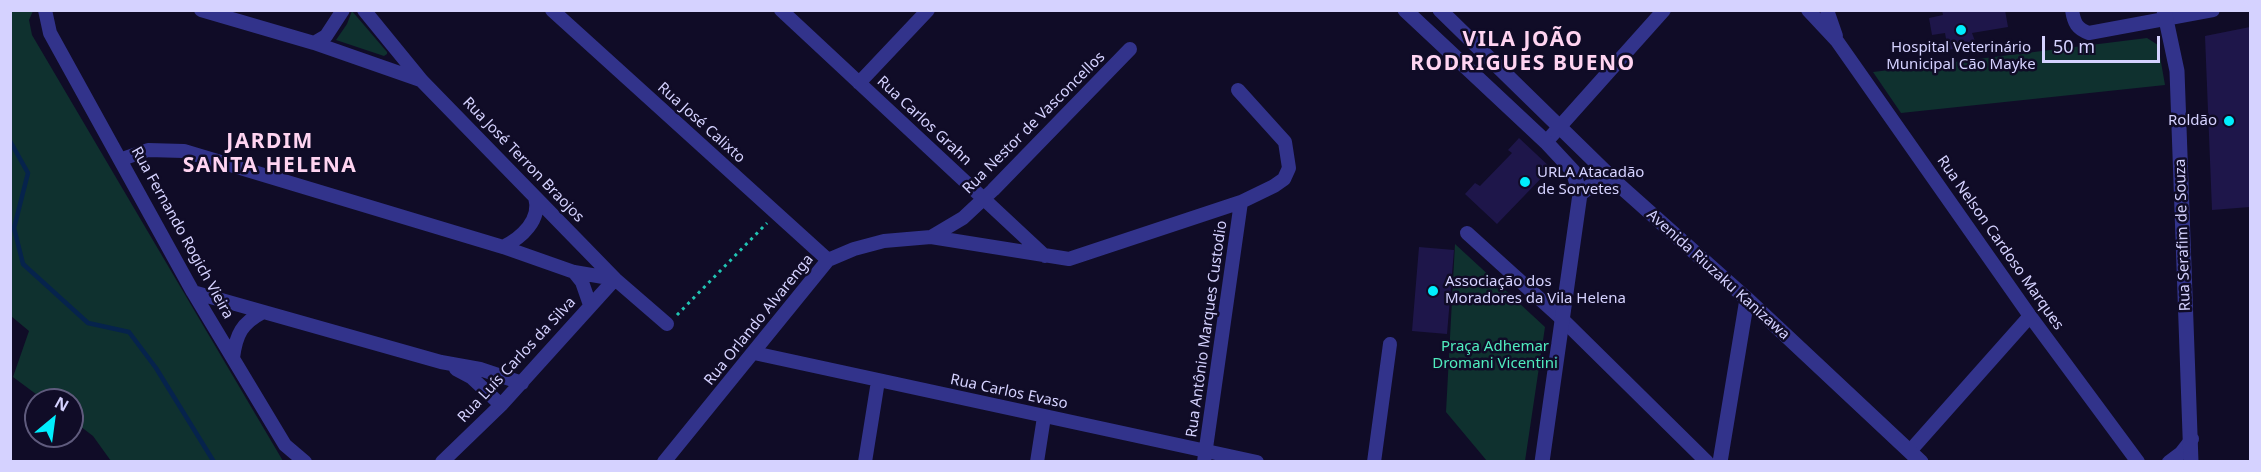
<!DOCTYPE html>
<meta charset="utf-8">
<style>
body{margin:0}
#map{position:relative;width:2261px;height:472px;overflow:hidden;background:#100c27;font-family:"Noto Sans",sans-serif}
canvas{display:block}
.frame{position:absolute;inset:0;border:12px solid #d5d2ff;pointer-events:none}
.north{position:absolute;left:24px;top:388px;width:60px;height:60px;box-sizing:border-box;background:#100c27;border:2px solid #5f5b7d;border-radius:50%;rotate:29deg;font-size:16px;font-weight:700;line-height:24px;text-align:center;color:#d5d2ff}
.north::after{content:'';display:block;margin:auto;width:21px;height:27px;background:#00effd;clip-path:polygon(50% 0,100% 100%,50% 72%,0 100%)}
.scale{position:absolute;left:2042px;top:36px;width:118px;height:27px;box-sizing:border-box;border:3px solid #d5d2ff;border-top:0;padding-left:8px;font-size:18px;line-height:21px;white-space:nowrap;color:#d5d2ff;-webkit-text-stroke:4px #100c27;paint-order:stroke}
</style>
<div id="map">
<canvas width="2261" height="472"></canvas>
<div class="frame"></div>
<div class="north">N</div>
<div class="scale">50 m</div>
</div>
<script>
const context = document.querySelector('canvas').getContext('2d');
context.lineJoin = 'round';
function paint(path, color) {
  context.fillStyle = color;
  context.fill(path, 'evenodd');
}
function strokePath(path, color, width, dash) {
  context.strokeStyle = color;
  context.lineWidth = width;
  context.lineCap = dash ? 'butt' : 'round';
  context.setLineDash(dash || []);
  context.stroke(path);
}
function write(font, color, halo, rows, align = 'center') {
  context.font = font + ' "Noto Sans",sans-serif';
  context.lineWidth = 5;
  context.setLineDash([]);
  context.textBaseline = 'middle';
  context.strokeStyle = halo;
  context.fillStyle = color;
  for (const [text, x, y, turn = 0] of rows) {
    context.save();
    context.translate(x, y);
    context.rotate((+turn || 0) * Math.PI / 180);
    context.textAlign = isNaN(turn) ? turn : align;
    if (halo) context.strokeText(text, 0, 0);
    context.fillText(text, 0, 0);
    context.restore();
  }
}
paint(new Path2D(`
 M 10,11 L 33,11 L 29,20 L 32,35 L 283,461 L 111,461 L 93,436 L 72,420 L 72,400 L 44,400 L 13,377 L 29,331 L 11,316 Z
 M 352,11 L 387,52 L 387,54 L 384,56 L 336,40 L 347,24 Z
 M 2147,38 L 2158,45 L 2165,85 L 1901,113 L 1873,72 Z
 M 1455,244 L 1545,327 L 1525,461 L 1487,461 L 1446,412 Z`), '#0f312f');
strokePath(new Path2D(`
 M 10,141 L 28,173 L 14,228 L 23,264 L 88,323 L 129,332 L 156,368 L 214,462`), '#06234c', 4.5);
paint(new Path2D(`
 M 1942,10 L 2005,10 L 2008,27 L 1972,33 L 1976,44 L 1948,50 L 1945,33 L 1932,35 L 1929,18 L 1943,15 Z
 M 2250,27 L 2250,207 L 2212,210 L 2205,36 Z
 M 1519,138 L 1551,168 L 1497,224 L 1465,194 L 1475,183 L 1480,186 L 1512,153 L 1508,150 Z
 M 1419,247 L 1454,250 L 1447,334 L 1412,331 Z`), '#1e164a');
strokePath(new Path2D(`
 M 677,315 L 767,223`), '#21c4b3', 3, [3, 4.5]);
strokePath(new Path2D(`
 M 45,10 L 50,33 L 193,292 L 285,445 L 305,462
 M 201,10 L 314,43 L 420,80
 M 364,10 L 422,81 L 615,279 L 667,324
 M 552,10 L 828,260
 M 781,10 L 1045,256
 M 1808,10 L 1837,41 L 2030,316 L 2138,462
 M 1827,10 L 1836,36
 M 2072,10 C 2074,23 2077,29 2089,33 L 2213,10
 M 314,43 L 326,36 L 343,10
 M 859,83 L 928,10
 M 1546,142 L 1664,10
 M 122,159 L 148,150 L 184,151 L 503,247 L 574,272 L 615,279
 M 1467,233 L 1561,318 L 1707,462
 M 931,237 L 963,218 L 993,190 L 1130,49
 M 503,247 C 521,238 542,220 535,197
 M 574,272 L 582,282 L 590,305
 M 193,292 L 441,362 L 480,369 L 522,383
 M 754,353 L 1257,462
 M 233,358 C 236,334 242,323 263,312
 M 456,369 L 471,377 L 501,405
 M 1910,451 L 2030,316
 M 442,462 L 501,405 L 615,279
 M 664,462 L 828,260 L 854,249 L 884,241 L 931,237 L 1069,259 L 1241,202 L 1274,186 L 1284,179 L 1289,168 L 1285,142 L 1238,90
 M 865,462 L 878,381
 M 1037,462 L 1044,417
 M 1204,462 L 1241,202
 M 1374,462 L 1390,344
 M 2169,462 L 2181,453 L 2192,439`), '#32338b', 14);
strokePath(new Path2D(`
 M 1405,10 L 1546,142 L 1573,171 L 1580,194 L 1542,462
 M 1440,10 L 1619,185 L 1747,299 L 1921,462
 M 2164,10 L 2177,71 L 2191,462
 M 1580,194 L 1593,184 L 1606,179 L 1619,185
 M 1720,462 L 1747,299`), '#32338b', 15);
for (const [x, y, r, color] of [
 [1961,30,6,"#00effd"],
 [2229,121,6,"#00effd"],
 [1525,182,6,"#00effd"],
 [1433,291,6,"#00effd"]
]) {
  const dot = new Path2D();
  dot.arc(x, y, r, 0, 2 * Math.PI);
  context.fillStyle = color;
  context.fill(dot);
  strokePath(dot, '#100c27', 2);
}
write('15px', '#d5d2ff', '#100c27', [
 ["Hospital Veterinário",1961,48,"center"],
 ["Municipal Cão Mayke",1961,65,"center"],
 ["Roldão",2217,121,"right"],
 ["URLA Atacadão",1537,173],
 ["de Sorvetes",1537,190],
 ["Associação dos",1445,282],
 ["Moradores da Vila Helena",1445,299]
], 'left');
write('15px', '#d5d2ff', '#100c27', [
 ["Rua Carlos Grahn",924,121,43],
 ["Rua José Calixto",701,123,42],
 ["Rua Nestor de Vasconcellos",1034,123,-45],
 ["Rua José Terron Braojos",523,160,46],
 ["Rua Fernando Rogich Vieira",182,233,61],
 ["Rua Serafim de Souza",2183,235,-92],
 ["Rua Nelson Cardoso Marques",2000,243,55],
 ["Avenida Riuzaku Kanizawa",1718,275,42],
 ["Rua Orlando Alvarenga",759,320,-51],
 ["Rua Antônio Marques Custodio",1207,329,-82],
 ["Rua Luís Carlos da Silva",517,360,-47],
 ["Rua Carlos Evaso",1009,392,12]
]);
write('15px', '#50edbf', '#100c27', [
 ["Praça Adhemar",1495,347],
 ["Dromani Vicentini",1495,364]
]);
context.letterSpacing = '1.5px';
write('bold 21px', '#ffd4f1', '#100c27', [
 ["VILA JOÃO",1523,40],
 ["RODRIGUES BUENO",1523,64],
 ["JARDIM",270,142],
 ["SANTA HELENA",270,166]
]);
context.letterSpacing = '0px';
</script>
